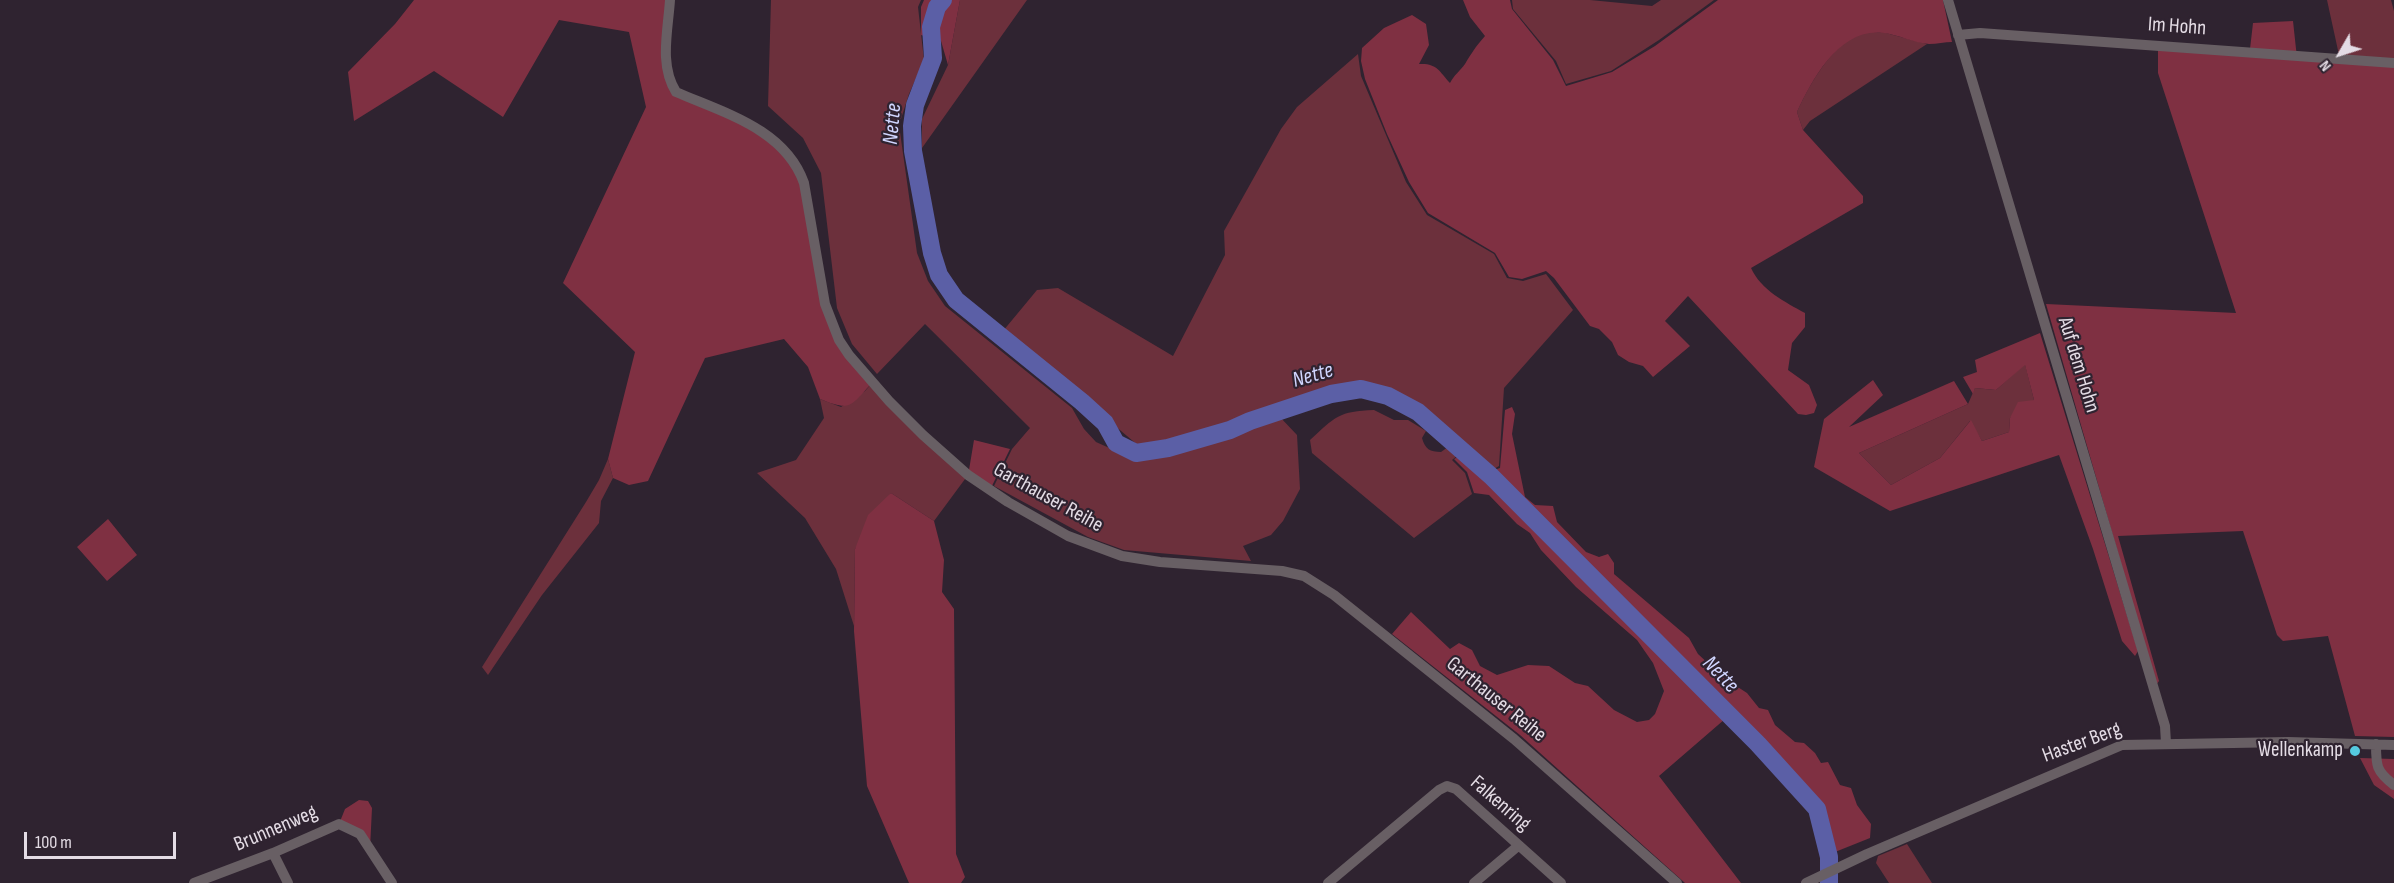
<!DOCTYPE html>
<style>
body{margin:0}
#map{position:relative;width:2394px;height:883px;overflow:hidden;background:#2f2330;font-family:"Sofia Sans Condensed",sans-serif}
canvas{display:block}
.north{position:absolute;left:2310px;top:24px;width:60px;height:60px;-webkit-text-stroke:4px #2f2330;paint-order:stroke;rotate:231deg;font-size:16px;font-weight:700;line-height:24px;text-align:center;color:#e4dce5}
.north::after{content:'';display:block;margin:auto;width:21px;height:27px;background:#e4dce5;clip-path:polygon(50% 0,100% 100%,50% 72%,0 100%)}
.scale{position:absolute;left:24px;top:832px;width:152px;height:27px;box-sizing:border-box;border:3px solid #e4dce5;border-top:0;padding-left:8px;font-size:18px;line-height:21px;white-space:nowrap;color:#e4dce5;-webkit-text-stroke:4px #2f2330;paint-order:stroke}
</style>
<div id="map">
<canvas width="2394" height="883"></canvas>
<div class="north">N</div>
<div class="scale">100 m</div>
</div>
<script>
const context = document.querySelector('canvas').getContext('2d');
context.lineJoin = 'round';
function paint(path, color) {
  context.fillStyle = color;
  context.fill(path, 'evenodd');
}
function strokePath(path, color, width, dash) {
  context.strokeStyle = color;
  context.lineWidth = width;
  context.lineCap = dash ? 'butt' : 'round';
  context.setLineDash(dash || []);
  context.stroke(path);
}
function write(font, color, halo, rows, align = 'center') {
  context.font = font + ' "Sofia Sans Condensed",sans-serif';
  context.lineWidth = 4.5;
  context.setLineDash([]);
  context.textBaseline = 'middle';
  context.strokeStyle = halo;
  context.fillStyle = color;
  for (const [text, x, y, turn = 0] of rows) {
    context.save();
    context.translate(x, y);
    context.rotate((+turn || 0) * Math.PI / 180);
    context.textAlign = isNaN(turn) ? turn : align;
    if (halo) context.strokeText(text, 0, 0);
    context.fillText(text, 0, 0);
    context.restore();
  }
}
paint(new Path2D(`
 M 771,0 L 921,0 L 918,7 L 924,60 L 909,94 L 899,125 L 917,253 L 928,281 L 945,306 L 1072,408 L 1084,429 L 1096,442 L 1136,460 L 1233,434 L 1279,416 L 1297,435 L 1300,489 L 1283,521 L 1271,535 L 1243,546 L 1251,561 L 1124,550 L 1088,537 L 994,486 L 1012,449 L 1030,428 L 925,324 L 877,374 L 852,344 L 837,308 L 821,173 L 803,138 L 768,106 Z
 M 960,0 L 1027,0 L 922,148 L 922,119 L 948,65 Z
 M 1512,0 L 1590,0 L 1652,6 L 1661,0 L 1714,0 L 1659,40 L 1611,71 L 1566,84 L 1556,61 L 1513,9 Z
 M 2327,0 L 2391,0 L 2394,11 L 2394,59 L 2339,55 Z
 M 1882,32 L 1927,44 L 1810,121 L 1803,130 L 1797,112 C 1808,87 1834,40 1863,33 C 1868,31 1876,33 1882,32 Z
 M 1358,54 L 1361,76 L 1406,182 L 1427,215 L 1494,254 L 1507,278 L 1523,281 L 1546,274 L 1573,310 L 1504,388 L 1499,466 L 1494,469 C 1461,440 1416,393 1371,388 C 1362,387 1352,388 1343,388 L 1150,448 L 1140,447 L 1003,331 L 1037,290 L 1058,288 L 1173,356 L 1225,255 L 1224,231 L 1281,129 L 1297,107 Z
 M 2025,364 L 2034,400 L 2010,418 L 2009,432 L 1982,441 L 1970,421 L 1940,458 L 1891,485 L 1859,453 L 1968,404 L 1975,388 L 1996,390 Z
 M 872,383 L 968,475 L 934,521 L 891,493 L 855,549 L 854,626 L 836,569 L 805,518 L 757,473 L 796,460 L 824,418 L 820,399 L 841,407 L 865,391 Z
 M 1374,410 L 1394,420 L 1408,420 L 1426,431 L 1422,438 C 1425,449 1430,452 1441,452 L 1448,447 L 1457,456 L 1452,460 L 1465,473 L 1472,494 L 1414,538 L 1312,453 L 1310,440 C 1335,417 1339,411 1374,410 Z
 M 608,459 L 613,478 L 601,501 L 599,523 L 542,595 L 488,675 L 482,667 L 586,502 L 599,480 Z
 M 1907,844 L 1932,883 L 1889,883 L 1876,863 L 1878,856 Z`), '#6c303c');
paint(new Path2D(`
 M 414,0 L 670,0 L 666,57 L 676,92 L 754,127 L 798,167 L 830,323 L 872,383 C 850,406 852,412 820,399 L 808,367 L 784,339 L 705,358 L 648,481 L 629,485 L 613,478 L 608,459 L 635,352 L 563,283 L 646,107 L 629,32 L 559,20 L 503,117 L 434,71 L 354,121 L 348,72 L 395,24 Z
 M 924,0 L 960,0 L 948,65 L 941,41 L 921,35 L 921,7 Z
 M 1463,0 L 1510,0 L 1512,9 L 1553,60 L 1566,86 L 1612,72 L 1655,46 L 1718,0 L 1943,0 L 1952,42 C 1945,42 1937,44 1929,44 C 1914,43 1899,35 1884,33 C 1840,27 1813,78 1797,112 L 1803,130 L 1863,196 L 1863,203 L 1751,268 C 1761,290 1785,302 1805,313 L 1805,327 L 1792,343 L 1788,370 L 1809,385 L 1817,405 L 1814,413 L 1806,415 L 1798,414 L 1688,296 L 1665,321 L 1690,346 L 1653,377 L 1643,366 L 1629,362 L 1618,355 L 1612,342 L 1599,329 L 1590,326 L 1554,278 L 1546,271 L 1522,279 L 1509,277 L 1495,253 L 1428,213 L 1409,182 L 1387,134 L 1365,79 L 1361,61 L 1362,48 L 1384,28 L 1412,15 L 1426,24 L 1429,45 L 1419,64 C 1437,63 1439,71 1450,83 C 1454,75 1460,71 1465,64 C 1471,54 1476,46 1485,36 L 1470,17 Z
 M 2293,21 L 2297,58 L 2394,67 L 2394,737 L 2355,736 L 2328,636 L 2283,641 L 2277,635 L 2243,531 L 2118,536 L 2159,681 L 2156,685 L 2046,304 L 2236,313 L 2158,73 L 2158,49 L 2250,49 L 2253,23 Z
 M 2040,333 L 2138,651 L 2135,656 L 2122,641 L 2093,549 L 2059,455 L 1890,511 L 1814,467 L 1824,419 L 1873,380 L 1883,395 L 1849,427 L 1954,381 L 1968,404 L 1859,453 L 1891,485 L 1940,458 L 1971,420 L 1982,441 L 2009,432 L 2010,418 L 2018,402 L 2034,400 L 2025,365 L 1996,390 L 1975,388 L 1973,394 L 1963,377 L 1977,372 L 1975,360 Z
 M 1512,407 L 1515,414 L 1512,434 L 1525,497 L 1535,505 L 1553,506 L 1557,522 L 1586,552 L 1599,557 L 1608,554 L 1614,563 L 1614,574 L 1689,638 L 1698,654 L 1724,678 L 1747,693 L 1759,708 L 1768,710 L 1775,725 L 1795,742 L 1804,743 L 1815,753 L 1821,763 L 1828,762 L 1840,785 L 1851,788 L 1857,805 L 1871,824 L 1870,838 L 1825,856 L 1814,811 L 1756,748 L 1725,719 L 1659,776 L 1741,883 L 1685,883 L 1520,735 L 1392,634 L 1411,612 L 1450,649 L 1459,643 L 1472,650 L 1480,666 L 1497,675 L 1528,665 L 1549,666 L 1575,683 L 1588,686 L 1614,710 L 1637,722 L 1649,720 L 1655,714 L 1664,691 L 1653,663 L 1637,640 L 1576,587 L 1541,550 L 1530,533 L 1517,524 L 1489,495 L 1474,493 L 1467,472 L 1454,459 L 1460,456 L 1494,470 L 1500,468 L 1505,410 Z
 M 974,440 L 1010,449 L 990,490 L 968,476 Z
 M 891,493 L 934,521 L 944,560 L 942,592 L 954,609 L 956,854 L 965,877 L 961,883 L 909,883 L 867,786 L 854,631 L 855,549 L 868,515 Z
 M 108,519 L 137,555 L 107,581 L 77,547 Z
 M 2360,758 L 2394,759 L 2394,799 L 2374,785 Z
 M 359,800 L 368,801 L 372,808 L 370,849 L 360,834 L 339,824 L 345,809 Z`), '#7f3042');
strokePath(new Path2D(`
 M 943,0 L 937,7 L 931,27 L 933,58 L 915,105 L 912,126 L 913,151 L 932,253 L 939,275 L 956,300 L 1082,402 L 1105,423 L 1116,443 L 1136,453 L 1168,448 L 1230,430 L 1250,421 L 1331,394 L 1361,389 L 1388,396 L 1418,412 L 1491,476 L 1758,744 L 1817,809 L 1829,857 L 1829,883`), '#5b5fa6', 18);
strokePath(new Path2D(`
 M 670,0 C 668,31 659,65 676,92 C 724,113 785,129 804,183 L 825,304 L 839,340 L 849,355 L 889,401 L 923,435 L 968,475 L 1008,502 L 1068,536 L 1122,556 L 1160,562 L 1282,571 L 1304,576 L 1334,595 L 1514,739 L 1677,883
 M 1948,0 L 2165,726 L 2166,743
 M 1958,35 L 1980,33 L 2394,63
 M 2376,744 C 2376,766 2376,771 2394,785
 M 273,853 L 288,883
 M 194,883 L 273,853 L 339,824 L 360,834 L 392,883
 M 1328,883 L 1439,790 L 1447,786 L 1456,789 L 1561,883
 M 1474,883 L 1518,846
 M 1806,883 L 1867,854 L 2122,745 L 2288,742 L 2394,745`), '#685f64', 10);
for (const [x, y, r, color] of [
 [2355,751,6,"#55cadf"]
]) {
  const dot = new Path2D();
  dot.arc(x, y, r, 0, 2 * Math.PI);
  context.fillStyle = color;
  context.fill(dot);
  strokePath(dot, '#2f2330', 2);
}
write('21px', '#e4dce5', '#2f2330', [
 ["Im Hohn",2177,27,4],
 ["Auf dem Hohn",2078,365,73],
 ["Garthauser Reihe",1048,498,29],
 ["Garthauser Reihe",1496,700,39],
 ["Haster Berg",2082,743,-20],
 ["Falkenring",1500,804,41],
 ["Brunnenweg",276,829,-23]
]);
write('21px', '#e4dce5', '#2f2330', [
 ["Wellenkamp",2343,751]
], 'right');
write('italic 22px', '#d1d6ff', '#2f2330', [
 ["Nette",893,124,-85],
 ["Nette",1313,376,-16],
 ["Nette",1720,675,46]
]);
</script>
